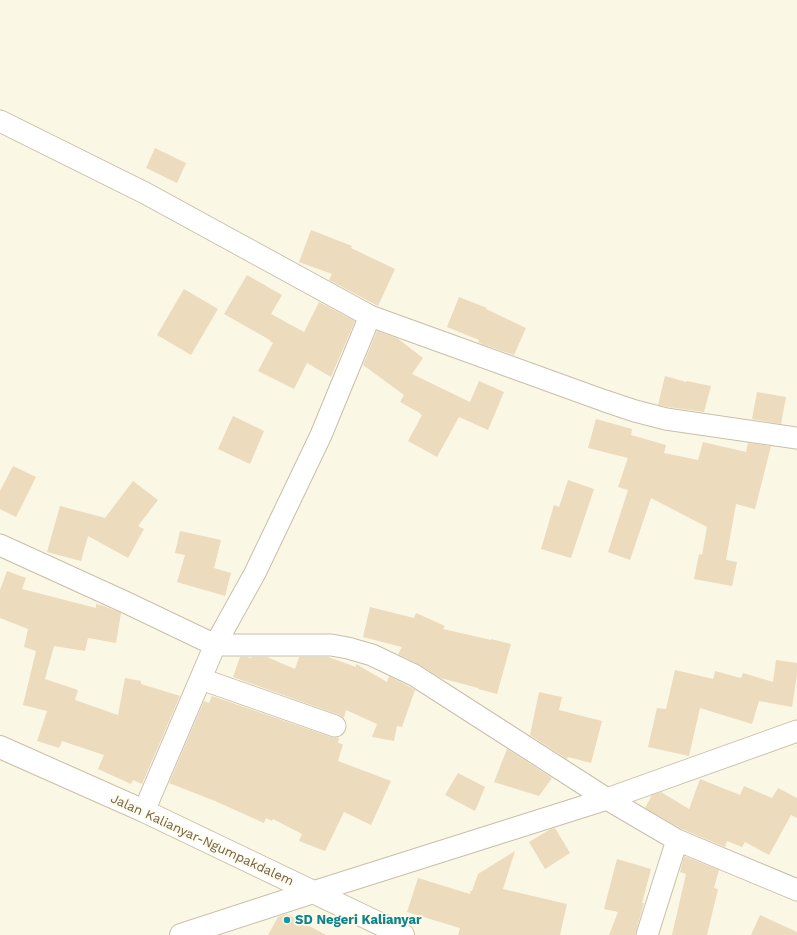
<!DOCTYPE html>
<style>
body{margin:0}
canvas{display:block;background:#fbf7e5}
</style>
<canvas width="797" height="935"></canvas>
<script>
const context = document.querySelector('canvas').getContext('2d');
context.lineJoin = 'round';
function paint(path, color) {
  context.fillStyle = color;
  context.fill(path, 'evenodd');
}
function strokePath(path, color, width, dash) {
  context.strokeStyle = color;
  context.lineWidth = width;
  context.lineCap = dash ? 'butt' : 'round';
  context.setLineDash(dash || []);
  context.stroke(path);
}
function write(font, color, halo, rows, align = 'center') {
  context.font = font + ' "Work Sans",sans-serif';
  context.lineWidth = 3.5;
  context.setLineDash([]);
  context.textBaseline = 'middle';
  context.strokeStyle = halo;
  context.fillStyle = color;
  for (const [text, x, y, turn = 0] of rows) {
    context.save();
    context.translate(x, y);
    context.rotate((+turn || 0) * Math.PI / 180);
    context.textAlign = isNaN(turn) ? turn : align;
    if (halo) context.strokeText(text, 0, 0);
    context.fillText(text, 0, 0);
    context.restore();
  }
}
paint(new Path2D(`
 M 155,148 L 186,163 L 177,183 L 146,168 Z
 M 311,230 L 352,246 L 351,248 L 395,269 L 378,306 L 329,280 L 332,274 L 299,262 Z
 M 247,275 L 282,295 L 271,314 L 304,332 L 319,302 L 355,321 L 331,377 L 307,363 L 294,389 L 258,371 L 273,343 L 270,341 L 270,340 L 224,314 Z
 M 184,289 L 218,309 L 191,355 L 157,335 Z
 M 459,297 L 487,308 L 486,309 L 526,328 L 514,355 L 482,344 L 478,342 L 479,340 L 447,327 Z
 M 377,331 L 397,338 L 423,358 L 412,374 L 470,402 L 479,381 L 504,392 L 488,430 L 459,417 L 437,457 L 408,441 L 422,415 L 420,414 L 420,413 L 400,402 L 404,395 L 363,365 Z
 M 665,376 L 686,382 L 687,381 L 711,386 L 704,412 L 668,407 L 658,405 Z
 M 757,392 L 786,397 L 781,424 L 752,419 Z
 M 233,416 L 264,431 L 250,464 L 218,449 Z
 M 596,419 L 632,429 L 631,435 L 666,445 L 664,453 L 698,460 L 703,442 L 746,452 L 748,443 L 771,446 L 755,509 L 736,504 L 726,560 L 737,562 L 732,586 L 694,579 L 699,554 L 702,555 L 707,527 L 651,498 L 630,560 L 608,552 L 628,490 L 618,487 L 628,458 L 588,448 Z
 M 13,466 L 36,477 L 16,517 L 0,509 L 0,491 Z
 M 568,480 L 594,489 L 571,558 L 541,549 L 554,505 L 559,507 Z
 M 133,481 L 158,500 L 138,526 L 144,529 L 128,558 L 88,536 L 81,561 L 47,552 L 60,506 L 105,518 Z
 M 180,531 L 221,540 L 214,568 L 231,573 L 225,596 L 177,582 L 185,555 L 175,553 Z
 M 7,571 L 26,578 L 22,589 L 96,608 L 96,604 L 104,606 L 121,613 L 116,643 L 88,638 L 85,651 L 54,646 L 45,679 L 78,690 L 75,700 L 118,715 L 125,678 L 141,681 L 141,684 L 180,696 L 142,784 L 133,780 L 131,784 L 98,769 L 104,755 L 62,741 L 59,748 L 37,741 L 47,711 L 23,705 L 36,651 L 24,647 L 28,629 L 0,618 L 0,590 Z
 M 370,607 L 414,618 L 416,613 L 445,626 L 443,629 L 491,640 L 491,639 L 511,644 L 497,694 L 478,689 L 478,688 L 441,678 L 420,665 L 398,654 L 402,647 L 363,637 Z
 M 240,657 L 247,657 L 251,658 L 252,657 L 267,657 L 295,669 L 299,657 L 328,657 L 356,667 L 356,664 L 387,682 L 389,676 L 408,686 L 415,690 L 402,727 L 397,726 L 394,741 L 372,737 L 377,724 L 346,710 L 344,718 L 339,715 L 233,677 Z
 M 776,660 L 797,663 L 797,674 L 792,707 L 759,701 L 752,724 L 700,708 L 689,756 L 648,747 L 657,708 L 666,709 L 675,670 L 713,679 L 715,671 L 741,678 L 743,673 L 773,682 Z
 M 539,692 L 562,697 L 559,710 L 602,721 L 591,763 L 568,757 L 567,759 L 530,735 Z
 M 212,696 L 331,737 L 337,738 L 339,737 L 338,743 L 343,744 L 338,761 L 391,781 L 371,825 L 344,812 L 325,851 L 299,841 L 302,834 L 273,819 L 272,821 L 266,818 L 264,823 L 215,801 L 169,783 L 204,701 L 209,703 Z
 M 507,749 L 552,778 L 539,796 L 494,782 Z
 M 458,773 L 485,787 L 475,811 L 445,795 Z
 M 700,779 L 740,795 L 744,786 L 772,798 L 778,788 L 797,798 L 797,818 L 791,815 L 769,855 L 745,842 L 742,847 L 727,841 L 725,847 L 682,829 L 645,808 L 652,795 L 661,792 L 689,809 Z
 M 555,828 L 570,853 L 545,869 L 529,842 L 549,830 Z
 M 515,851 L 503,889 L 567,904 L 560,935 L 458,935 L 460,928 L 407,912 L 418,878 L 470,894 L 470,891 L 472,891 L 478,874 Z
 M 684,856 L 719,870 L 714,888 L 718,889 L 707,935 L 672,935 L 686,874 L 680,872 Z
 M 617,859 L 651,869 L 642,903 L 644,903 L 636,931 L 635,935 L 609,935 L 618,912 L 604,909 Z
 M 287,914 L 326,935 L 268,935 L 278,917 Z
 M 760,915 L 797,932 L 797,935 L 751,935 Z`), '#ecdbbc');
const street = new Path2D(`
 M 0,121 L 145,193 L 370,316 L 605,401 L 635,411 L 666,419 L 797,438
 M 0,545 L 125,602 L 215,645 L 331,645 L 348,648 L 372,655 L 414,675 L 607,799 L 677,840 L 797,890
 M 201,679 L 335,726
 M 144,811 L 215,645 L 255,573 L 321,435 L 370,316
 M 313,892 L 607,799 L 797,731
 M 647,935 L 677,840`);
const secondary = new Path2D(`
 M 0,747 L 144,811 L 403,935
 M 181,935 L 313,892`);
strokePath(street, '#c9bfa9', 23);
strokePath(secondary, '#ccc0a7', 24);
strokePath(street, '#fff', 21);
strokePath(secondary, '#fff', 22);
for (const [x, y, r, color] of [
 [287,920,4,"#0f9aa8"]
]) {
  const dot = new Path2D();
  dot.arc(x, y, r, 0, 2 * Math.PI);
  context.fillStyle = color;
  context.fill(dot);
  strokePath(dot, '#fefbeb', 1.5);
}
write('13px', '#72624b', '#fefbeb', [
 ["Jalan Kalianyar-Ngumpakdalem",202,840,25]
]);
write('bold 13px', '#0d838f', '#fefbeb', [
 ["SD Negeri Kalianyar",295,920]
], 'left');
</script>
